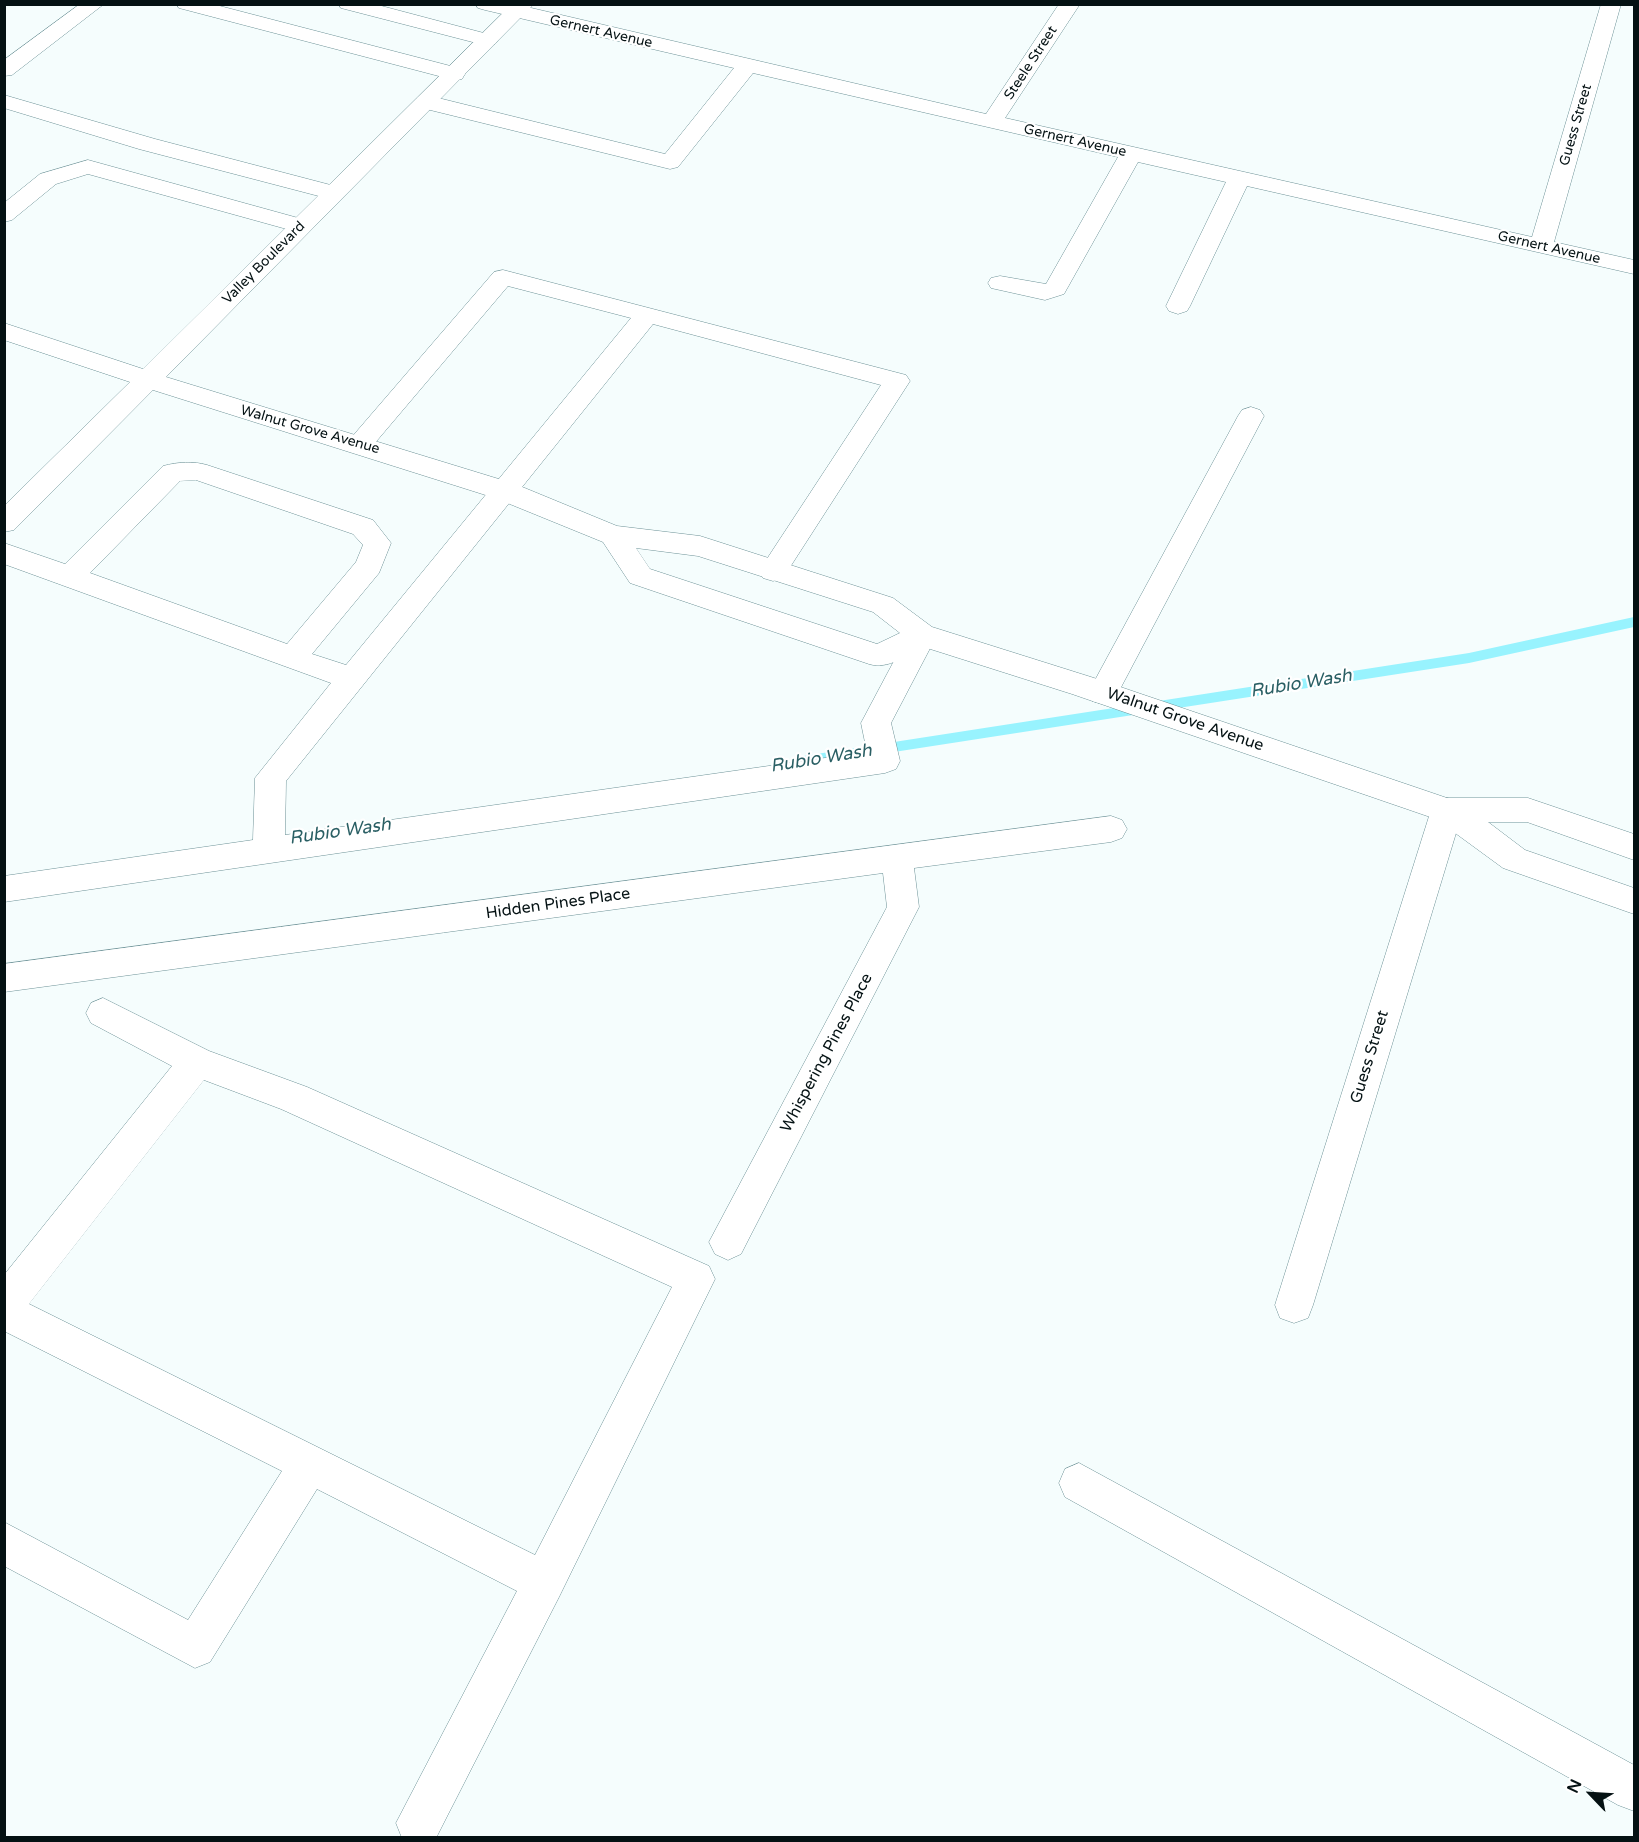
<!DOCTYPE html>
<style>
body{margin:0}
#map{position:relative;width:1639px;height:1842px;overflow:hidden;background:#f5fdfd;font-family:"Varela Round",sans-serif}
canvas{display:block}
.frame{position:absolute;inset:0;border:6px solid #041113;pointer-events:none}
.north{position:absolute;left:1561px;top:1764px;width:60px;height:60px;-webkit-text-stroke:4px #fff;paint-order:stroke;rotate:295deg;font-size:16px;font-weight:700;line-height:24px;text-align:center;color:#041113}
.north::after{content:'';display:block;margin:auto;width:21px;height:27px;background:#041113;clip-path:polygon(50% 0,100% 100%,50% 72%,0 100%)}
</style>
<div id="map">
<canvas width="1639" height="1842"></canvas>
<div class="frame"></div>
<div class="north">N</div>
</div>
<script>
const context = document.querySelector('canvas').getContext('2d');
context.lineJoin = 'round';
function paint(path, color) {
  context.fillStyle = color;
  context.fill(path, 'evenodd');
}
function strokePath(path, color, width, dash) {
  context.strokeStyle = color;
  context.lineWidth = width;
  context.lineCap = dash ? 'butt' : 'round';
  context.setLineDash(dash || []);
  context.stroke(path);
}
function write(font, color, halo, rows, align = 'center') {
  context.font = font + ' "Varela Round",sans-serif';
  context.lineWidth = 4.5;
  context.setLineDash([]);
  context.textBaseline = 'middle';
  context.strokeStyle = halo;
  context.fillStyle = color;
  for (const [text, x, y, turn = 0] of rows) {
    context.save();
    context.translate(x, y);
    context.rotate((+turn || 0) * Math.PI / 180);
    context.textAlign = isNaN(turn) ? turn : align;
    if (halo) context.strokeText(text, 0, 0);
    context.fillText(text, 0, 0);
    context.restore();
  }
}
paint(new Path2D(`
 M 1634,617 L 1634,627 L 1469,663 L 797,767 L 790,762 L 797,757 L 1469,653 Z`), '#98f3fe');
const minor = new Path2D(`
 M 80,4 L 104,4 L 12,75 L 4,76 L 4,60 Z
 M 176,4 L 212,4 L 462,69 L 465,74 L 462,79 L 454,80 L 179,8 Z
 M 338,4 L 374,4 L 495,36 L 498,40 L 495,44 L 488,46 L 341,8 Z
 M 475,4 L 514,4 L 986,114 L 1059,4 L 1080,4 L 1005,118 L 1532,237 L 1601,4 L 1621,4 L 1554,242 L 1634,260 L 1634,274 L 1247,186 L 1190,306 L 1187,311 L 1178,314 L 1169,311 L 1166,306 L 1226,182 L 1138,162 L 1064,294 L 1045,300 L 991,288 L 988,283 L 991,278 L 1000,276 L 1046,284 L 1118,157 L 753,73 L 678,167 L 670,169 L 418,107 L 415,102 L 418,97 L 426,95 L 665,154 L 734,68 L 485,10 L 478,8 Z
 M 4,95 L 155,139 L 342,188 L 346,193 L 342,198 L 334,200 L 139,149 L 4,108 Z
 M 88,160 L 309,221 L 313,226 L 309,231 L 301,233 L 88,174 L 56,184 L 12,220 L 4,222 L 4,203 L 40,174 Z
 M 503,270 L 906,375 L 910,381 L 783,578 L 773,581 L 763,578 L 759,571 L 881,385 L 653,324 L 286,781 L 285,835 L 867,752 L 861,723 L 912,627 L 922,624 L 932,627 L 937,635 L 891,723 L 900,761 L 896,769 L 885,773 L 4,902 L 4,876 L 253,840 L 255,778 L 331,683 L 4,564 L 4,543 L 65,564 L 163,466 C 178,462 193,461 207,465 L 373,520 L 391,543 L 379,573 L 312,654 L 346,665 L 631,318 L 508,286 L 369,450 L 360,453 L 351,450 L 347,444 L 351,438 L 494,272 ZM 196,480 L 353,534 L 363,545 L 356,562 L 287,644 L 90,573 L 180,481 Z
 M 1251,407 L 1260,410 L 1264,416 L 1118,693 L 1114,701 L 1103,704 L 1092,701 L 1088,693 L 1238,416 L 1242,410 Z
 M 1447,798 L 1458,801 L 1463,810 L 1313,1305 L 1308,1318 L 1294,1323 L 1280,1318 L 1275,1305 L 1431,810 L 1436,801 Z
 M 1111,816 L 1122,820 L 1127,829 L 1122,838 L 1111,842 L 914,868 L 919,907 L 741,1254 L 728,1260 L 715,1254 L 709,1242 L 887,907 L 883,873 L 4,992 L 4,964 Z
 M 103,998 L 209,1051 L 307,1087 L 709,1266 L 715,1279 L 559,1597 L 436,1838 L 402,1838 L 396,1823 L 517,1591 L 317,1489 L 210,1662 L 195,1668 L 4,1566 L 4,1522 L 188,1620 L 282,1471 L 4,1331 L 4,1275 L 172,1066 L 91,1023 L 86,1013 L 91,1003 ZM 204,1080 L 281,1109 L 672,1287 L 535,1555 L 29,1304 Z
 M 1079,1463 L 1634,1765 L 1634,1811 L 1618,1805 L 1065,1497 L 1059,1483 L 1065,1469 Z`);
const major = new Path2D(`
 M 512,4 L 534,4 L 166,377 L 515,484 L 617,526 L 700,536 L 893,598 L 932,627 L 1094,678 L 1447,798 L 1528,798 L 1634,834 L 1634,860 L 1527,822 L 1488,822 L 1525,850 L 1634,888 L 1634,914 L 1503,868 L 1436,819 L 1072,694 L 924,647 C 907,655 888,670 869,664 L 630,583 L 603,542 L 495,498 L 153,390 L 14,530 L 4,532 L 4,506 L 130,382 L 4,340 L 4,323 L 143,369 ZM 636,548 L 698,556 L 873,612 L 900,633 L 877,644 L 650,569 Z`);
strokePath(minor, '#6d9297', 1);
strokePath(major, '#6d9297', 1);
paint(minor, '#fff');
paint(major, '#fff');
write('14px', '#041113', '#fff', [
 ["Gernert Avenue",601,32,13],
 ["Steele Street",1031,63,-57],
 ["Guess Street",1576,125,-74],
 ["Gernert Avenue",1075,141,13],
 ["Gernert Avenue",1549,248,13],
 ["Valley Boulevard",264,263,-45],
 ["Walnut Grove Avenue",310,430,16]
]);
write('16px', '#041113', '#fff', [
 ["Walnut Grove Avenue",1185,720,19],
 ["Hidden Pines Place",558,904,-8],
 ["Whispering Pines Place",827,1053,-62],
 ["Guess Street",1370,1057,-73]
]);
write('italic 18px', '#2a5f64', '#fff', [
 ["Rubio Wash",1301,684,-9],
 ["Rubio Wash",821,759,-9],
 ["Rubio Wash",340,832,-8]
]);
</script>
